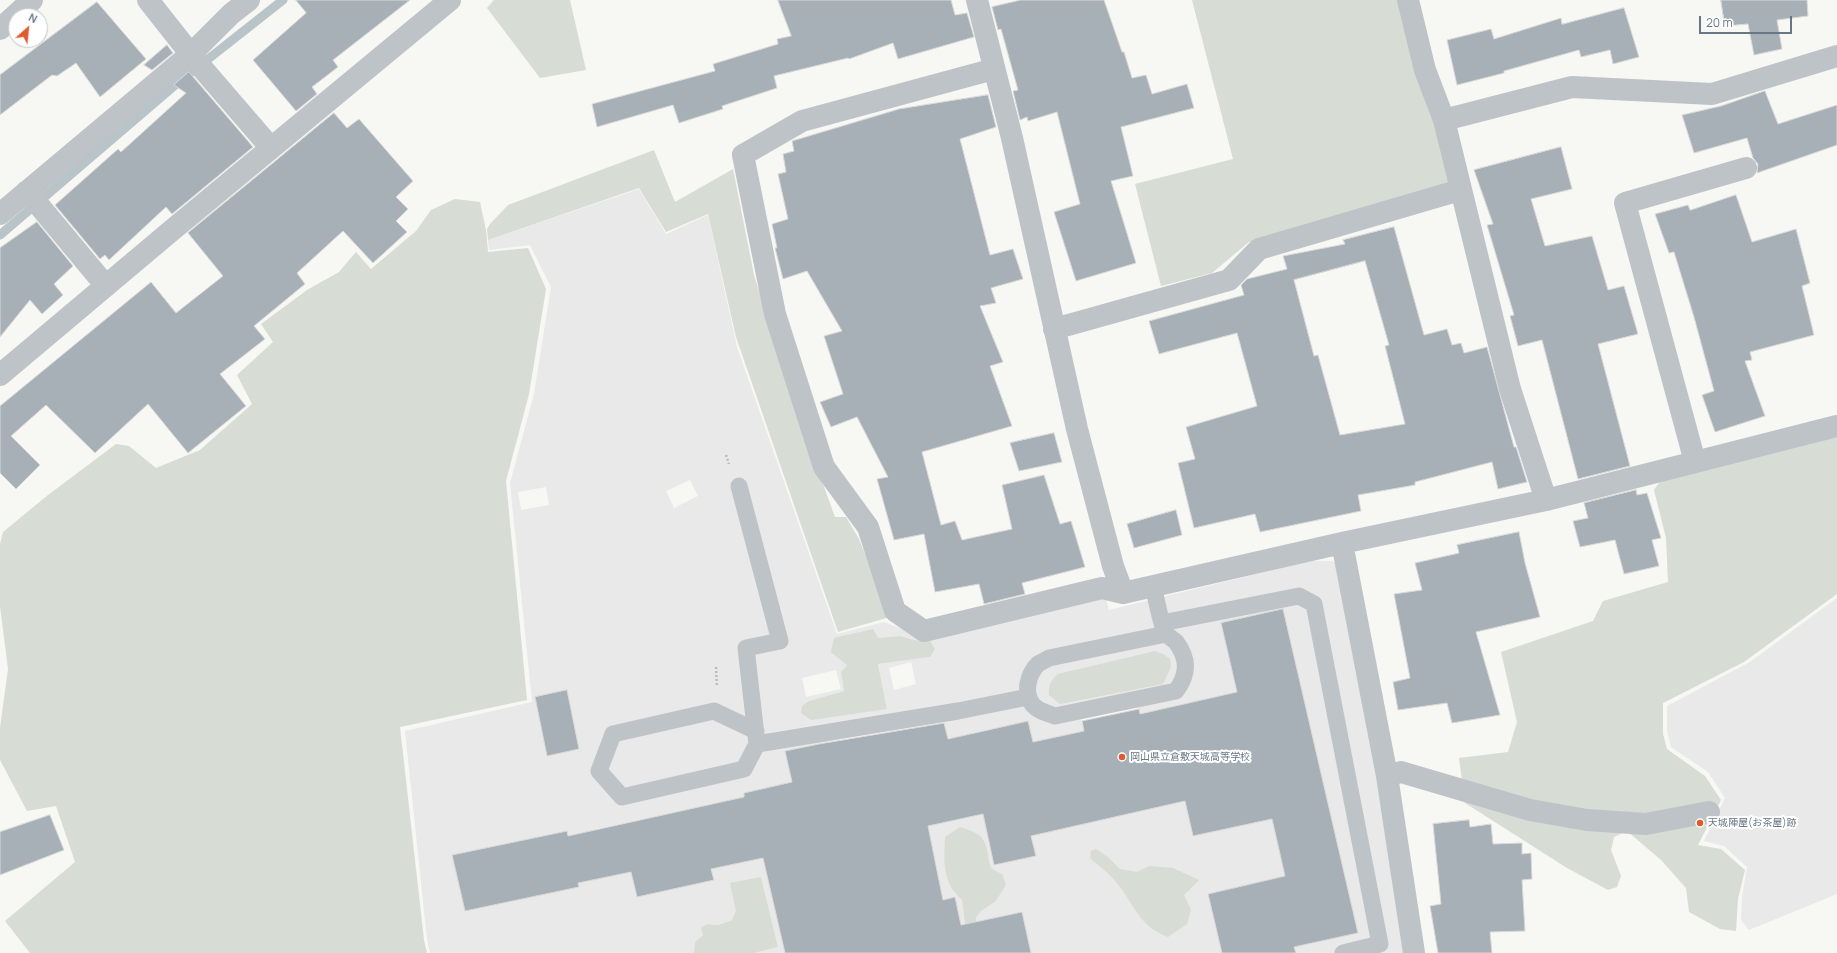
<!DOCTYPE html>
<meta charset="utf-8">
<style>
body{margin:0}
#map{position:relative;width:1837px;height:953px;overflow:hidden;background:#f7f7f4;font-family:Manrope,sans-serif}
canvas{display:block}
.north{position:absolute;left:8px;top:8px;width:40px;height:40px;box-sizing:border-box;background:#fff;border:1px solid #c2c9ce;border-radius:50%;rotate:27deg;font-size:11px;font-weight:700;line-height:16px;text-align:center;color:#677785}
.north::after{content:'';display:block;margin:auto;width:14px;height:18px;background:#df5b2d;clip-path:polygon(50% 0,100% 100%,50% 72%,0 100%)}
.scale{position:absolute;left:1699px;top:16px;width:93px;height:18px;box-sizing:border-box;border:2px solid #677785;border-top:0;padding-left:5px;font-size:12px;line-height:14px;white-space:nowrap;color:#677785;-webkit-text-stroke:3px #fff;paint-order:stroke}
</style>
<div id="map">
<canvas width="1837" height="953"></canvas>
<div class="north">N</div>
<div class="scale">20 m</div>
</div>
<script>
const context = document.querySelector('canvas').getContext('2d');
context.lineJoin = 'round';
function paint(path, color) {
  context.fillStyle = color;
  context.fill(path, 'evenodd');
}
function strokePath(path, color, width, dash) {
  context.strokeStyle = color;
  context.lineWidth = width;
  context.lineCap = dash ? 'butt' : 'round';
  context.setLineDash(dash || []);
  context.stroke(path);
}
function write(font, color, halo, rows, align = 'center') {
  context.font = font + ' Manrope,"Noto Sans JP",sans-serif';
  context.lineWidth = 4;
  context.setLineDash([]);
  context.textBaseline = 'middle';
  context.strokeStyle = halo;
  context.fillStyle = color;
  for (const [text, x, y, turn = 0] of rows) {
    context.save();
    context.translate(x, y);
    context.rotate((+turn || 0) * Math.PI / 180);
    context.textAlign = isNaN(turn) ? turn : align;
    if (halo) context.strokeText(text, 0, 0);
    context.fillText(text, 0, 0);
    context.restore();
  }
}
paint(new Path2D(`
 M 639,189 L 666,234 L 708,215 L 737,347 L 837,634 L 884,622 L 924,637 L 1099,595 L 1106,599 L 1109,610 L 1310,561 L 1332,561 L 1337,564 L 1375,759 L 1404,953 L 1296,953 L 1278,878 L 1208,894 L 1222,953 L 1031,953 L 1022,912 L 979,921 L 986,953 L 982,953 L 976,918 L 981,911 L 995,902 L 1002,874 L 991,868 L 983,837 L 954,893 L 962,900 L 965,924 L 951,927 L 961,923 L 955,898 L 943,900 L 933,848 L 874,861 L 866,840 L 983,814 L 995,865 L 1036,856 L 1031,836 L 1185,801 L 1193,836 L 1272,819 L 1301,946 L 1358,933 L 1283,609 L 1221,623 L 1244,722 L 1234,693 L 1140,714 L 1137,703 L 1080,715 L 1084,731 L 1033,742 L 1028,721 L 972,733 L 975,748 L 873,770 L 947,737 L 943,717 L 785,751 L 792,782 L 744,793 L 755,845 L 722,802 L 596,829 L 607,876 L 631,872 L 637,897 L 714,880 L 711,869 L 763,858 L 785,953 L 754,953 L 778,947 L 761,877 L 732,920 L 718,925 L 707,924 L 703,935 L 695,942 L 694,953 L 430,953 L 427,939 L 405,731 L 532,702 L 510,483 L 534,394 L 551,287 L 530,245 L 489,250 L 488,240 ZM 690,480 L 698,496 L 674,508 L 666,491 ZM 546,487 L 549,505 L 521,510 L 518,492 ZM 900,636 L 914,640 L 930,641 L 930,657 L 878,664 L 887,709 L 809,701 L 844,691 L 841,672 L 847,665 L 878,638 ZM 911,662 L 916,684 L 894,690 L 889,668 ZM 836,670 L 841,689 L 806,697 L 802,678 ZM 567,690 L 579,749 L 547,755 L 535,697 ZM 567,831 L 579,887 L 465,910 L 452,855 Z
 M 1837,598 L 1837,894 L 1749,930 L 1741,920 L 1742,898 L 1747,867 L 1724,846 L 1704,841 L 1725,798 L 1708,772 L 1671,747 L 1667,731 L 1667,706 L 1750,662 Z`), '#e8e9e8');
paint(new Path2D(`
 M 494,0 L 570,0 L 586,70 L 540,78 L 487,8 Z
 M 1192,0 L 1402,0 L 1451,184 L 1249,242 L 1212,273 L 1161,286 L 1135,184 L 1233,159 Z
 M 654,150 L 675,202 L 733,169 L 754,275 L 799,418 L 835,517 L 846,517 L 859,539 L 890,617 L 838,632 L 736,337 L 708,214 L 666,232 L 639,188 L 488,240 L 487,229 L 490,224 L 508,205 Z
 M 455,199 L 480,202 L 486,230 L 488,252 L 528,248 L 546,289 L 529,394 L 506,481 L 527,700 L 400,727 L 424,940 L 427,953 L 30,953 L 5,921 L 75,862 L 56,806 L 27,811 L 0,760 L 0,728 L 8,669 L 0,606 L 0,544 L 3,532 L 48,495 L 116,444 L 129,446 L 156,468 L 200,450 L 252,404 L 237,375 L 273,342 L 261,324 L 307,290 L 339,272 L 356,252 L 371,269 L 416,231 L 431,210 Z
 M 1837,434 L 1837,594 L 1744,662 L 1663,703 L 1663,734 L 1667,749 L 1705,776 L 1721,800 L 1698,845 L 1721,849 L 1745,870 L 1738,899 L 1736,931 L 1720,929 L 1689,912 L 1686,888 L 1661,860 L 1627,831 L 1614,837 L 1611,850 L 1621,876 L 1617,887 L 1608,890 L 1567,868 L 1465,803 L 1459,758 L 1508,752 L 1517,722 L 1501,652 L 1593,621 L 1603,601 L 1668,582 L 1666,538 L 1654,490 L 1664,476 Z
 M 873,629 L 878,638 L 900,636 L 914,640 L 930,641 L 935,649 L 930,657 L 878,664 L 887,709 L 811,720 L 801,713 L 802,706 L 809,701 L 844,691 L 841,672 L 847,665 L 831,652 L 834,638 Z
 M 1155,651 L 1163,654 L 1170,659 L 1171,667 L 1163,684 L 1060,704 L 1049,695 C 1048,685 1051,680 1058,674 Z
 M 960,827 C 989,836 984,840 991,868 L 1002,874 L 1006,885 L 995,902 L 981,911 L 976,918 L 982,953 L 965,924 L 962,900 C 942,883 944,861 945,837 Z
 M 1096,849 L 1108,857 L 1120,869 L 1137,872 L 1149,866 L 1173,868 L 1199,880 L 1184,895 L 1191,910 L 1187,924 L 1168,937 C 1138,926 1134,903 1116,882 C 1109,873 1099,866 1090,858 L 1091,851 Z
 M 761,877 L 778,947 L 754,953 L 694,953 L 695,942 L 703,935 L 701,928 L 707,924 L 718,925 L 732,920 L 736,911 L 730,883 Z`), '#d7dcd4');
strokePath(new Path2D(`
 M 0,235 L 174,86 L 283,0`), '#b9c4c9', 9);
const building = new Path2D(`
 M 296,0 L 410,0 L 333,60 L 338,67 L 312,87 L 317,94 L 296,111 L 253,60 L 306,13 Z
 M 778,0 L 951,0 L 955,15 L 967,13 L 974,37 L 898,59 L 893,43 L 849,59 L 848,58 L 774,76 L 777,88 L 722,106 L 723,109 L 679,123 L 673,105 L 597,127 L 592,104 L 715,71 L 713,64 L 778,44 L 777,39 L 791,36 Z
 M 1021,0 L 1104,0 L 1122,52 L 1124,52 L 1132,78 L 1146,75 L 1152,94 L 1187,84 L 1194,108 L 1121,127 L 1133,176 L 1111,181 L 1136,263 L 1076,281 L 1054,212 L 1080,204 L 1057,112 L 1028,121 L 1027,117 L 1020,120 L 1013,91 L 1018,90 L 1001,29 L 998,30 L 992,7 Z
 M 1721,0 L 1807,0 L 1808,16 L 1777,20 L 1782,49 L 1754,55 L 1748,24 L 1725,26 Z
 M 97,2 L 146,59 L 100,97 L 76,63 L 57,76 L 52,75 L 0,115 L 0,75 Z
 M 1624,8 L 1639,57 L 1613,64 L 1610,50 L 1581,57 L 1579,50 L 1504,71 L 1504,73 L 1457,85 L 1447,40 L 1491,29 L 1494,39 L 1561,18 L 1562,24 Z
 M 167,45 L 173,53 L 152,70 L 144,65 Z
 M 189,72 L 253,147 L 172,214 L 166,207 L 109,260 L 105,255 L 100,259 L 55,205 L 118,149 L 121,152 L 186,93 L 174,85 Z
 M 1765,91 L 1778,124 L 1837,105 L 1837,145 L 1757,173 L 1758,164 L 1753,158 L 1747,138 L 1694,153 L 1682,115 L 1721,106 Z
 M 988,95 L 996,127 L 960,139 L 990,255 L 1013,249 L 1023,279 L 991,288 L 996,303 L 980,306 L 1003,362 L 990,366 L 1012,426 L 922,452 L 941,525 L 955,521 L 962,540 L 1012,529 L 1002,485 L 1044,475 L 1060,524 L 1071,521 L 1085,567 L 1022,583 L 1025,594 L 984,604 L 979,584 L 935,592 L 924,534 L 894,540 L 877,479 L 888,477 L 857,417 L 831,427 L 820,402 L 843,394 L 824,336 L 842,331 L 807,271 L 783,279 L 775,248 L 777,248 L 772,224 L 788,219 L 778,174 L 786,172 L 783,154 L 794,151 L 792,141 L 899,109 Z
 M 334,113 L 347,128 L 359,119 L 413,181 L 396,197 L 408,209 L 396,221 L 407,232 L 373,263 L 343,231 L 297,273 L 305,284 L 254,326 L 265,339 L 220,374 L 246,406 L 188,453 L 148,404 L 95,453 L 46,405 L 11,436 L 40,465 L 16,489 L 0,473 L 0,406 L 151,282 L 176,313 L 223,276 L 188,233 Z
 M 1561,147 L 1572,189 L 1531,199 L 1545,246 L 1592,236 L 1608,290 L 1624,286 L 1638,334 L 1598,344 L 1630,466 L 1578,479 L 1542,340 L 1518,346 L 1510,316 L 1514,315 L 1487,225 L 1493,224 L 1474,170 Z
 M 1736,195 L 1752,242 L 1796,229 L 1810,283 L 1802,286 L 1814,335 L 1750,352 L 1752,360 L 1745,361 L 1765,416 L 1715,432 L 1702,395 L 1714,391 L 1694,317 L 1674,252 L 1669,253 L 1655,214 L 1688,205 L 1690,210 Z
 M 37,222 L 73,266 L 54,284 L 63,295 L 42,314 L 30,300 L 0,337 L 0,248 Z
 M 1394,227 L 1424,335 L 1447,329 L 1452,345 L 1461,343 L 1464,353 L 1487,347 L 1514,447 L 1516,447 L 1527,482 L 1498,489 L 1492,462 L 1415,482 L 1415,485 L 1358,495 L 1361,511 L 1260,532 L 1255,514 L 1194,528 L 1178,463 L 1195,459 L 1186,427 L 1257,406 L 1237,333 L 1159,354 L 1149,321 L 1244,295 L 1241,285 L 1247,279 L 1287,269 L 1283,256 L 1345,244 L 1343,240 ZM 1365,261 L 1389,345 L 1385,346 L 1405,424 L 1340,435 L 1318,355 L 1314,356 L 1294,280 Z
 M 1054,433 L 1062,462 L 1019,471 L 1010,443 Z
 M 1636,490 L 1637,495 L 1647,493 L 1661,538 L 1652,540 L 1659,566 L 1624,574 L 1615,540 L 1580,547 L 1573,521 L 1588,518 L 1584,503 Z
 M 1176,510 L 1182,535 L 1134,548 L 1127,524 Z
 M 1519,532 L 1525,563 L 1540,617 L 1476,632 L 1500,715 L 1452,723 L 1447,703 L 1398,710 L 1393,682 L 1410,678 L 1394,594 L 1422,590 L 1415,563 L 1459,553 L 1457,545 Z
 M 1283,609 L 1358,933 L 1294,947 L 1296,953 L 1222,953 L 1208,894 L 1285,876 L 1272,819 L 1193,836 L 1185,801 L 1031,836 L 1036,856 L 994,865 L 983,814 L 928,826 L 943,900 L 955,897 L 961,925 L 1022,912 L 1031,953 L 785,953 L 763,858 L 711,869 L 714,880 L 637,897 L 631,872 L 578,883 L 579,887 L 465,911 L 452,855 L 567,831 L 568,836 L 744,797 L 744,793 L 792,782 L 785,751 L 819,744 L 944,723 L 948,739 L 1028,721 L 1033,742 L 1084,731 L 1082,721 L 1139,709 L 1140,714 L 1237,692 L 1221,623 Z
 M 567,690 L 579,749 L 547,756 L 535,697 Z
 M 50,815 L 64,850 L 0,875 L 0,832 Z
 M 1469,820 L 1470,827 L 1491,824 L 1493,844 L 1522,843 L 1522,854 L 1531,853 L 1532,879 L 1522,880 L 1525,931 L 1490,932 L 1492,953 L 1438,953 L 1430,906 L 1441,904 L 1433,824 Z`);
paint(building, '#a7b0b6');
strokePath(building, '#d9d9d7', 1);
strokePath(new Path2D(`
 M 726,455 L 729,464
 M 716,667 L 717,687`), '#b9bcbf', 2.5, [2, 2]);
strokePath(new Path2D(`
 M 739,486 L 780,641 L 746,648 L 757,744 L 958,711 L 1028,697
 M 1153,586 C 1157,601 1159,617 1165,632 C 1167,636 1173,639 1176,642 C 1189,659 1188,675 1176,691 L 1055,716 C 1047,713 1038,711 1033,705 C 1023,693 1028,674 1038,664 C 1041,662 1046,660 1049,658 L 1166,634
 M 1162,623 L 1299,596 L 1314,604 L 1380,944 L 1343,953
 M 756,731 L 714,711 L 613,734 L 599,771 L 622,797 L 744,769 L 757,744`), '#bec3c7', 17);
strokePath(new Path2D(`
 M 148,0 L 196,61 L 271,148
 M 977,0 L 1012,138 L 1077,429 L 1113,566 L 1123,593
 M 1408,0 L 1425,70 L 1444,120 L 1510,389 L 1546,500
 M 0,29 L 32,0
 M 994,69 L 802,121 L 743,155 L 775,314 L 824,467 L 868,527 L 895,611 L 924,631 L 1102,588 L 1123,593 L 1342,543 L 1546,500 L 1837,426
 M 1444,120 L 1572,87 L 1712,94 L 1837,56
 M 27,191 L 106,286
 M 0,214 L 192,53 L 231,14 L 249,0
 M 1054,329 L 1229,280 L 1259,249 L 1460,190
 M 0,375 L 171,231 L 450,0
 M 1695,462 L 1625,203 L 1746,168
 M 1342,543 L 1387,776 L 1414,953
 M 1387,776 L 1401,772 L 1530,810 L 1587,820 L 1646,824 L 1709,812`), '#bec3c7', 22);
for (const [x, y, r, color] of [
 [1122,757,4,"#df5b2d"],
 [1700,823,4,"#df5b2d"]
]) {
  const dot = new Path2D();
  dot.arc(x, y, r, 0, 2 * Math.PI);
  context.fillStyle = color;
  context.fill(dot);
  strokePath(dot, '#fff', 1.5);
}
write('10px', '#677785', '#fff', [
 ["岡山県立倉敷天城高等学校",1130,757],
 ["天城陣屋(お茶屋)跡",1708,823]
], 'left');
</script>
